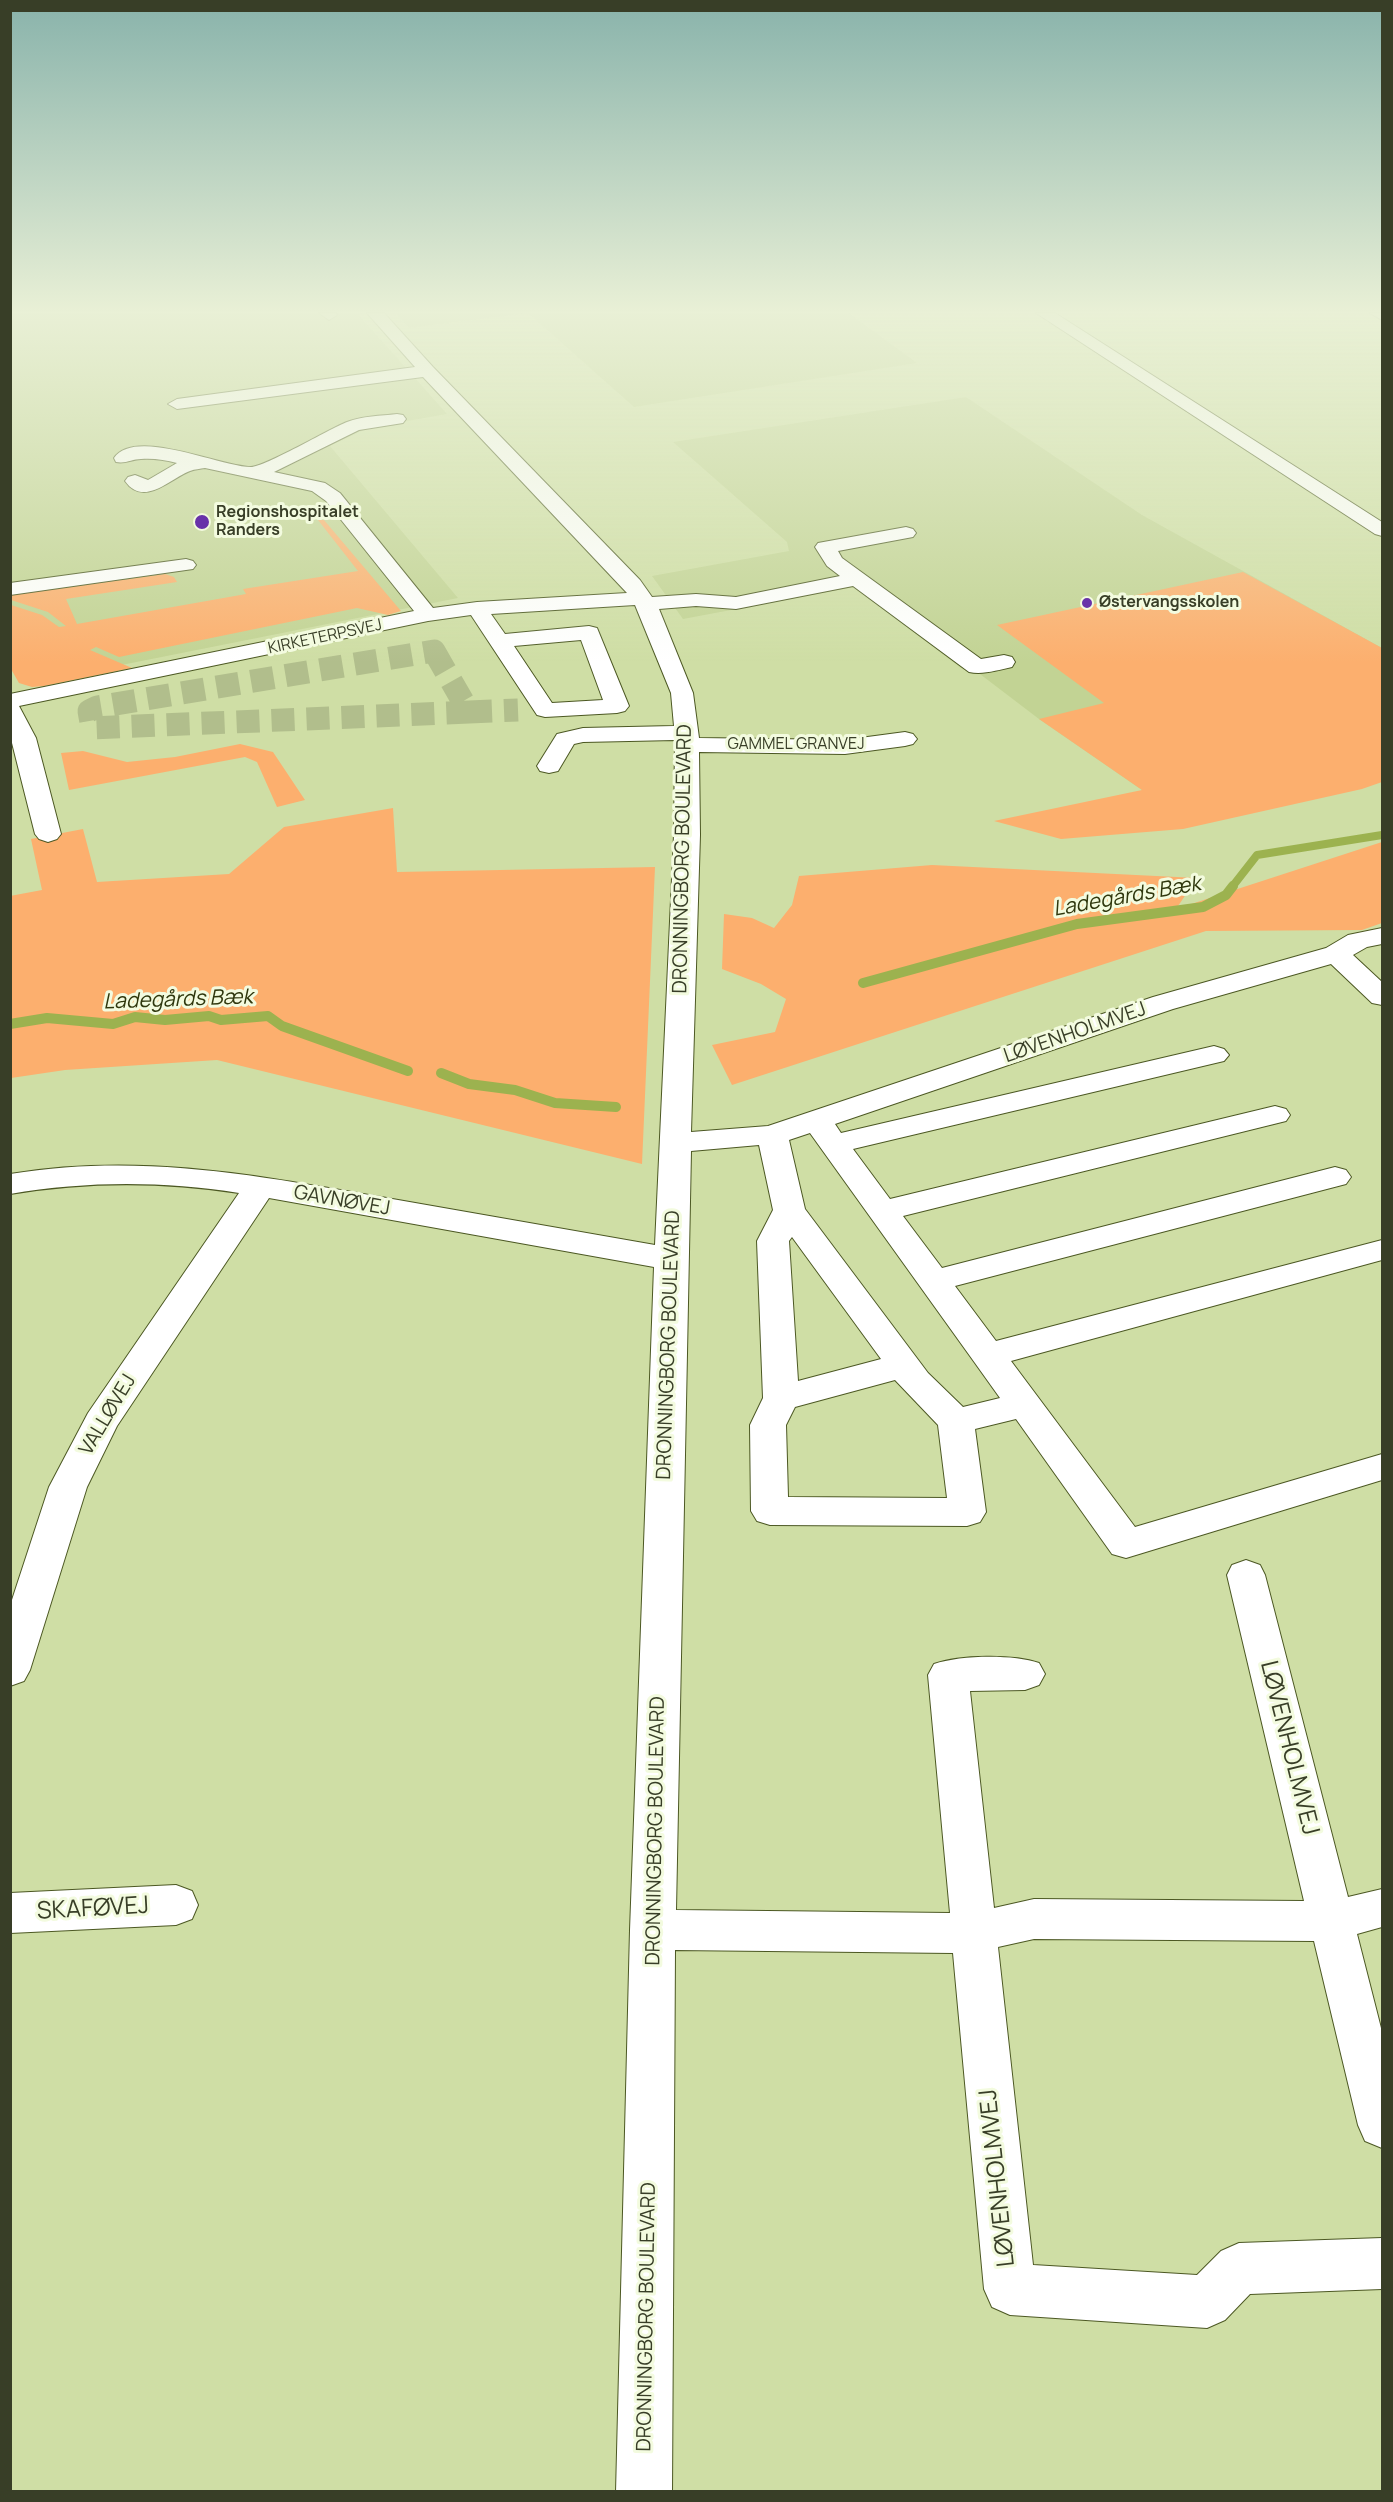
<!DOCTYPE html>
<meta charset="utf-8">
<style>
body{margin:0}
#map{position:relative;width:1393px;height:2502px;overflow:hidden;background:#cfdea5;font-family:Manrope,sans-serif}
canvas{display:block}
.frame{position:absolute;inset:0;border:12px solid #383e27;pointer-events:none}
</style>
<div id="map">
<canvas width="1393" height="2502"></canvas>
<div class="frame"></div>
</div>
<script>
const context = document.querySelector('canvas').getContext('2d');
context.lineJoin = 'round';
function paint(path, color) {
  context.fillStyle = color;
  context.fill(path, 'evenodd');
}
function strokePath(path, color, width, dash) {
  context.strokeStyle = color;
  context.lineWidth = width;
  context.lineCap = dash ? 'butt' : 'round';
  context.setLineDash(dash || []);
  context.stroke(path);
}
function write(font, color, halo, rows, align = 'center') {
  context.font = font + ' Manrope,sans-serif';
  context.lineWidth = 6;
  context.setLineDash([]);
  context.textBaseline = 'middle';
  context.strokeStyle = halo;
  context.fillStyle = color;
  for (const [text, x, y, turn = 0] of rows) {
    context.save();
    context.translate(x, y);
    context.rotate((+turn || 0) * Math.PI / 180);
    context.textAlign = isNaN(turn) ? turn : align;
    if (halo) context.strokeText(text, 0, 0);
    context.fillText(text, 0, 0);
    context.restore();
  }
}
paint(new Path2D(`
 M 11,313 L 357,313 L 447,414 L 368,428 L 330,446 L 458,598 L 26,684 L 11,658 Z
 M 395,313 L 849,313 L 917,363 L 634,407 L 528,313 L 409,328 Z
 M 966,397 L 1142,515 L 1382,648 L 1142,790 L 1039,719 L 976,671 L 961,668 L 854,587 L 683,619 L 652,576 L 789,551 L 787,542 L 673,442 Z`), '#c2d394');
paint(new Path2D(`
 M 318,520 L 324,520 L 401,611 L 388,615 L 357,608 L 119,657 L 96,647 L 90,650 L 132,668 L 44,686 L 32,687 L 19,683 L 11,669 L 11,605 L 42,615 L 59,627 L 66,626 L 48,612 L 11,600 L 11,595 L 165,574 L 174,577 L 177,582 L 66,599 L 77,624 L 246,594 L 243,589 L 358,571 Z
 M 1243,572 L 1382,648 L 1382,782 L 1362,789 L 1183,829 L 1061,839 L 994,821 L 1142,790 L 1039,719 L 1104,703 L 997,625 Z
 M 240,744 L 273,752 L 305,800 L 277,807 L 257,762 L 245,757 L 69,790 L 61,753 L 83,751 L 127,762 L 175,757 Z
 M 393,808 L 397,872 L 655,867 L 642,1164 L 217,1060 L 65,1070 L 11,1078 L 10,896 L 42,890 L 31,839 L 83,829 L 97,882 L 229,874 L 284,827 Z
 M 1382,842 L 1382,923 L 1362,930 L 1206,931 L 732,1085 L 712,1045 L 775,1032 L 786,999 L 761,984 L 722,969 L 724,914 L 752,918 L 774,928 L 792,905 L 799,876 L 932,865 L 1197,878 L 1176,909 Z`), '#fcaf6e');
strokePath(new Path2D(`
 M 1232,887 L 1257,855 L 1382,835`), '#9cb24f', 8);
strokePath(new Path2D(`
 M 863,983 L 1077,924 L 1203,907 L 1226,895 L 1233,886
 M 10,1024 L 47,1018 L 113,1024 L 135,1017 L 165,1020 L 209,1016 L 221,1020 L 268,1016 L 282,1026 L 408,1071
 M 441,1073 L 469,1084 L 515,1090 L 555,1103 L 616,1107`), '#9cb24f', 10);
strokePath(new Path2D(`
 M 434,651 L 469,712 L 92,728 L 89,711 L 97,707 Z
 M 469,712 L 518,710`), '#b1be8c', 23, [23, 12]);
const minor = new Path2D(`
 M 319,313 L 336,313 L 337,315 L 329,320 Z
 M 367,313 L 384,313 L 433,367 L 640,580 L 652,597 L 696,594 L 736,597 L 840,576 L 827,566 L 815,547 L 818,543 L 906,527 L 913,529 L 916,533 L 913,537 L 838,551 L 842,558 L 981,659 L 1004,655 L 1012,657 L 1015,662 L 1012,667 C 998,670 983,675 969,672 L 853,586 L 736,609 L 696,606 L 659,609 L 693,693 L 699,738 L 845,740 L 905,732 L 913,734 L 917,739 L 913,744 L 905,746 L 845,754 L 699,752 L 700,835 L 691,1132 L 768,1126 L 1153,997 L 1326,948 L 1348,935 L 1382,928 L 1382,944 L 1367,947 L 1353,955 L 1382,982 L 1382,1005 L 1372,1003 L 1331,964 L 1173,1009 L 835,1124 L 841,1133 L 1214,1046 L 1224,1049 L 1229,1055 L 1224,1061 L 853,1149 L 890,1199 L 1275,1106 L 1286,1109 L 1290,1115 L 1286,1121 L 903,1216 L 942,1268 L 1335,1167 L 1346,1170 L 1351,1177 L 1346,1184 L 955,1286 L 996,1341 L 1382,1240 L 1382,1260 L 1011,1361 L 1135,1527 L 1382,1454 L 1382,1480 L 1126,1558 L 1112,1554 L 1016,1419 L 975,1429 L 986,1512 L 980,1522 L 967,1526 L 770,1525 L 757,1521 L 751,1511 L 750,1425 L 763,1398 L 757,1241 L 773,1210 L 759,1145 L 691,1151 L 676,1910 L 950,1913 L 928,1675 L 934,1664 C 960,1655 1013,1654 1039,1663 L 1045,1674 L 1039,1685 L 1025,1690 L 970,1691 L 994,1908 L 1034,1899 L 1304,1901 L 1227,1575 L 1232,1565 L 1246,1560 L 1260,1565 L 1265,1575 L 1348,1897 L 1382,1889 L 1382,1927 L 1357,1934 L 1382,2032 L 1382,2148 L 1365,2141 L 1358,2125 L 1314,1941 L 1034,1939 L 998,1947 L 1033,2265 L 1197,2275 L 1221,2251 L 1239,2243 L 1382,2238 L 1382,2289 L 1250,2294 L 1225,2320 L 1207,2328 L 1010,2315 L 992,2307 L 984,2289 L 953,1953 L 675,1950 L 672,2492 L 616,2492 L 630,1930 L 654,1267 L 269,1198 L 117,1426 L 87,1487 L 30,1670 L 24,1681 L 10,1686 L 10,1606 L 49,1487 L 88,1413 L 239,1193 C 162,1181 87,1181 10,1194 L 10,1174 C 140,1153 254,1175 381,1197 C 472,1213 564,1229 655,1245 L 674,835 L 675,740 L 583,742 L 574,744 L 558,771 L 549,773 L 540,771 L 537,766 L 557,734 L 583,728 L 674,726 L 671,693 L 635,605 L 491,614 L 505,634 L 589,626 L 597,628 L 629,706 L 625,711 L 617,713 L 545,717 L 537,715 L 471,615 L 428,621 L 19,706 L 36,738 L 61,834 L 57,839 L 48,842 L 39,839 L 35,834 L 10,735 L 10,694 L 414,611 L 326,501 L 312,491 L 205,468 C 200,469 195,469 190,471 C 171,478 144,508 125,481 L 128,477 L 135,475 L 148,480 L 177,463 C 165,460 154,458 141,459 C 132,459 126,464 116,462 L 114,458 C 135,427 221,467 251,467 C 265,467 329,429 347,422 C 362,416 381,416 397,414 L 403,415 L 406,419 L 403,423 L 359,430 L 274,472 L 325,483 L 340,493 L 433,608 L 477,602 L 627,593 L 423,377 L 177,409 L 168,404 L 177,399 L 415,367 ZM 581,640 L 603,700 L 552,703 L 514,646 ZM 810,1133 L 975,1363 L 1000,1398 L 963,1407 L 928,1373 L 805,1209 L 789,1140 ZM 792,1237 L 881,1359 L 798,1381 L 789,1241 ZM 895,1380 L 938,1425 L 947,1498 L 788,1497 L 786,1425 L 795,1407 Z
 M 1036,313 L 1055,313 L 1382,522 L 1382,536 L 1375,534 Z
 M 1370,313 L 1382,313 L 1382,320 Z
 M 186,559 L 193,561 L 196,565 L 193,569 L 10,595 L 10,583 Z
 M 176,1885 L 192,1891 L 198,1905 L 192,1919 L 176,1925 L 10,1933 L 10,1893 Z`);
strokePath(minor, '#4c5823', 2);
paint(minor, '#fff');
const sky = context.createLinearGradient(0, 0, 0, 663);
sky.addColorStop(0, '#89b3ab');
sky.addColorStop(0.47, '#e9f0d6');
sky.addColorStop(1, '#e9f0d600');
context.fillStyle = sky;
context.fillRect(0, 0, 1393, 663);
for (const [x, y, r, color] of [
 [202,522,8,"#6832a9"],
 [1087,603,6,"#6832a9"]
]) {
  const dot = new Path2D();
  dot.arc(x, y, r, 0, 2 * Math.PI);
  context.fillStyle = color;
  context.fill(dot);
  strokePath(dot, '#f3fbdf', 2);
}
write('bold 16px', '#383e27', '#f3fbdf', [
 ["Regionshospitalet",216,513],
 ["Randers",216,531],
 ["Østervangsskolen",1099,603]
], 'left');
write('16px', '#383e27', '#f3fbdf', [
 ["KIRKETERPSVEJ",325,637,-12],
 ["GAMMEL GRANVEJ",796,745]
]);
write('20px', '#383e27', '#f3fbdf', [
 ["DRONNINGBORG BOULEVARD",683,859,-89],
 ["LØVENHOLMVEJ",1075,1033,-19],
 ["GAVNØVEJ",342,1201,10],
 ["DRONNINGBORG BOULEVARD",669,1345,-88],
 ["VALLØVEJ",108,1415,-59],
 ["DRONNINGBORG BOULEVARD",656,1831,-89],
 ["DRONNINGBORG BOULEVARD",647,2317,-89]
]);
write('italic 21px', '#2f370d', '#f3fbdf', [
 ["Ladegårds Bæk",1127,897,-10],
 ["Ladegårds Bæk",178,1000,-2]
]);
write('24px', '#383e27', '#f3fbdf', [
 ["LØVENHOLMVEJ",1289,1748,76],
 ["SKAFØVEJ",93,1909,-3],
 ["LØVENHOLMVEJ",998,2178,-96]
]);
</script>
